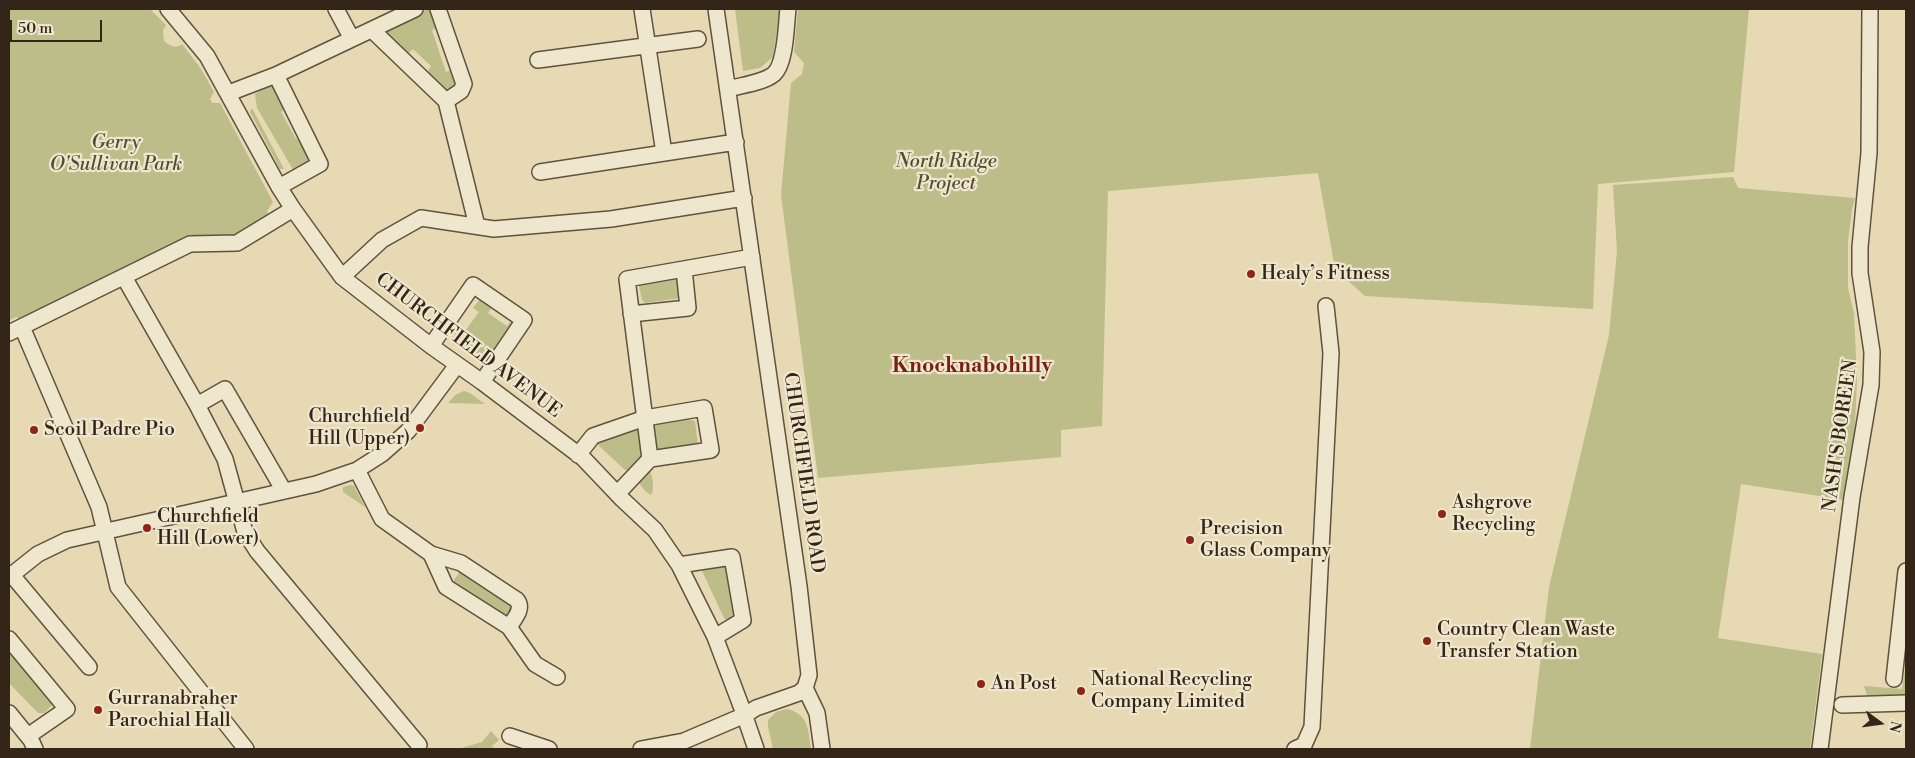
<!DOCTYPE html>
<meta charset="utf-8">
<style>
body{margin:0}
#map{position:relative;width:1915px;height:758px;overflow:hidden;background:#e6d9b3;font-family:"Libre Bodoni",serif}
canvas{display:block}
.frame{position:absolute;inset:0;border:10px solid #332517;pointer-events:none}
.north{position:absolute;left:1855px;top:698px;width:50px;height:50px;-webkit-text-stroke:4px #efe6ce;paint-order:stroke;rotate:104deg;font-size:14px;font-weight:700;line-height:20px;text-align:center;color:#332517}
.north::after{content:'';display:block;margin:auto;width:18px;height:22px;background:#332517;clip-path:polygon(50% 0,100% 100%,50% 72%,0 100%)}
.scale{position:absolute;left:10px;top:20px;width:92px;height:22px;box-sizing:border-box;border:2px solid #332517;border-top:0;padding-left:6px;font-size:15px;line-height:18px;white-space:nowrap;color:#332517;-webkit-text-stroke:4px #efe6ce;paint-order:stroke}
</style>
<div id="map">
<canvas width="1915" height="758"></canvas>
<div class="frame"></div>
<div class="north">N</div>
<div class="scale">50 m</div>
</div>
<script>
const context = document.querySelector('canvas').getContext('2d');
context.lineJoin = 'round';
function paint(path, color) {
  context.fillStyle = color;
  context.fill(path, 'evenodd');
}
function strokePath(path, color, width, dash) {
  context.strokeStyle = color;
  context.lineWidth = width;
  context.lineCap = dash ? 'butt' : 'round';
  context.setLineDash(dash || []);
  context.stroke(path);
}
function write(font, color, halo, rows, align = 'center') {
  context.font = font + ' "Libre Bodoni",serif';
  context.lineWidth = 4.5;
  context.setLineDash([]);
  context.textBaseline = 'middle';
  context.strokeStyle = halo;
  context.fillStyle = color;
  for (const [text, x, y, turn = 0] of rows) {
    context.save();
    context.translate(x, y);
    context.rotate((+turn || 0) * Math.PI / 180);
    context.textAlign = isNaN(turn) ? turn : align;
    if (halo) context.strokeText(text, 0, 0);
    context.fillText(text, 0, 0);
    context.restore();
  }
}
paint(new Path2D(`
 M 9,9 L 150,9 L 166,25 L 163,30 L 164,41 C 170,46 176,49 182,44 L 201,69 L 214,92 L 210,99 L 212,103 L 220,103 L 273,202 L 267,211 L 269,216 L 238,235 L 193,235 L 23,320 L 16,317 L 10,320 L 9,327 Z
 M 428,9 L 432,9 L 440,26 L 432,30 L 446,72 L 454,69 L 459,84 L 448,91 L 446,91 L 426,74 L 431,66 L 413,49 L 406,56 L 385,33 L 388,27 Z
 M 735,9 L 780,9 L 773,57 L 760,68 L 743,71 Z
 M 798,9 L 1749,9 L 1734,172 L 1598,184 L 1593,309 L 1365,296 L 1335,269 L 1318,173 L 1108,191 L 1102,426 L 1061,430 L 1061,457 L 818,478 L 781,195 L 791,83 L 802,74 L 804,63 L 794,52 Z
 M 271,85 L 275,88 L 287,108 L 281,112 L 296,139 L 303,136 L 315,161 L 295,173 L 257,108 L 255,94 Z
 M 252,108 L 284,169 L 280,169 L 250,112 Z
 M 1733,177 L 1738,188 L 1855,198 L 1852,209 L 1848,241 L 1848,288 L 1854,313 L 1857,380 L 1854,445 L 1845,500 L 1741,484 L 1718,638 L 1822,654 L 1810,749 L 1530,749 L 1549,587 L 1609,335 L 1617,251 L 1613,185 Z
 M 678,276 L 681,298 L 645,303 L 642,300 L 639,286 L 642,282 Z
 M 480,299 L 492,307 L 488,313 L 507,326 L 511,320 L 517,324 L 510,336 L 505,334 L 486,359 L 453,337 L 459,327 L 465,331 L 479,312 L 473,308 Z
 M 464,391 L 470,393 L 485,404 L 448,403 L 455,395 Z
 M 687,419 L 695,421 L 698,446 L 661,450 L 655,447 L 653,426 L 656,423 Z
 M 635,426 L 640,428 C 644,448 647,454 633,470 L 625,470 L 596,443 L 606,434 L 634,430 Z
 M 648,468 C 653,474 655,490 651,495 L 645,491 L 636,479 Z
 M 350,485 L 354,486 L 365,507 L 343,492 L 343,487 Z
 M 725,564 L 729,568 L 737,617 L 730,622 L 724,618 L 702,571 L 702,568 Z
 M 461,570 L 514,606 L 509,615 L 504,617 L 452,583 Z
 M 9,648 L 53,704 L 44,713 L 38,713 L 9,683 Z
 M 1906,663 L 1906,696 L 1867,695 L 1864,686 L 1902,689 Z
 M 787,709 C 809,714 808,730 811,749 L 773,749 L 768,727 L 768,720 L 776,712 Z
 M 491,731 L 499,740 L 492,746 L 494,749 L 458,749 L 482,742 Z`), '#bcbd88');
const minor = new Path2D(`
 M 168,9 L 207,56 L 279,187 L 293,209 L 342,277 L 431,346 L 482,382 L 583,458 L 622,499 L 655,530 L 679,565 L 715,637 L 743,711 L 756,749
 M 336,9 L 352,39
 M 438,9 L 464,84 L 461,91 L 446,101
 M 642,9 L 664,153
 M 372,30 L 446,101 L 477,226
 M 538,60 L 698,39
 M 276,75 L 320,164 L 279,187
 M 728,89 C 742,85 763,83 774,74 C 786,63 786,25 788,9
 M 229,93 L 276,75 L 415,9
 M 540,172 L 736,142
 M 124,277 L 197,405 L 225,459 L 245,532 L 257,551 L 419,745
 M 342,277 L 382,240 L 421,218 L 494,229 L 611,219 L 744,198
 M 631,314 L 688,308 L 684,269
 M 22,327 L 99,507 L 118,587 L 246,749
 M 9,333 L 190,244 L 237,243 L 293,209
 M 431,346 L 473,285 L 524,320 L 482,382
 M 197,405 L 225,389 L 284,491
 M 578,455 L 593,436 L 645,418 L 704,408 L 711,450 L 650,459
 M 357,470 L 382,519 L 431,554 L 446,587 L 509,627 L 535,664 L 557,677
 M 617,494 L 650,459 L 627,279 L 752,257
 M 431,554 L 461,563 L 517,600 C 524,609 514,619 509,627
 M 679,565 L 732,557 L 743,620 L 715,637
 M 11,574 L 89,667
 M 9,577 L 38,554 L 67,540 L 316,484 L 357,470 L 382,454 L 408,431 L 457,365
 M 9,639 L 67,709 L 28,736
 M 1894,679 L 1906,571
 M 805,688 L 817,713 L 822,749
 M 1842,705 L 1906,703
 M 9,713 L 31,740 L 35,749
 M 510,736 L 549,749
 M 641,749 L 684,741 L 745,715 L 756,708 L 799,693 L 805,688 L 809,675 L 799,586 L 716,9
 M 1295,749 L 1304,745 L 1312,727 L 1331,353 L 1326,306
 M 1820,749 L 1852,497 L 1871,385 L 1872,352 L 1860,273 L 1860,247 L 1869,153 L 1870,9`);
strokePath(minor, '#60523e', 18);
strokePath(minor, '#efe6ce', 15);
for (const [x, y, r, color] of [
 [1251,274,5,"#8f2418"],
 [420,428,5,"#8f2418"],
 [34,430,5,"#8f2418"],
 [1442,514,5,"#8f2418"],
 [147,528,5,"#8f2418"],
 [1190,540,5,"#8f2418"],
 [1427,641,5,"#8f2418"],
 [981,684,5,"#8f2418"],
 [1081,691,5,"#8f2418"],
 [98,710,5,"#8f2418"]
]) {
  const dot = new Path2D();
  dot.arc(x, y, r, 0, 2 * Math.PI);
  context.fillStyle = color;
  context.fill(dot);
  strokePath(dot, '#efe6ce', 2);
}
write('italic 19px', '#554b33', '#efe6ce', [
 ["Gerry",116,143],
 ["O'Sullivan Park",116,165],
 ["North Ridge",946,162],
 ["Project",946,184]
]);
write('19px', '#332517', '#efe6ce', [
 ["Healy’s Fitness",1261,274],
 ["Churchfield",410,417,"right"],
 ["Hill (Upper)",410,439,"right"],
 ["Scoil Padre Pio",44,430],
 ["Ashgrove",1452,503],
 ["Recycling",1452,525],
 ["Churchfield",157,517],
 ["Hill (Lower)",157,539],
 ["Precision",1200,529],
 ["Glass Company",1200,551],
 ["Country Clean Waste",1437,630],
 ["Transfer Station",1437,652],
 ["National Recycling",1091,680],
 ["Company Limited",1091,702],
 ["An Post",991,684],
 ["Gurranabraher",108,699],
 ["Parochial Hall",108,721]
], 'left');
write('19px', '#332517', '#efe6ce', [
 ["CHURCHFIELD AVENUE",468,346,37],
 ["NASH'S BOREEN",1841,436,-82],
 ["CHURCHFIELD ROAD",803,473,82]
]);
write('bold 21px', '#7a1f14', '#efe6ce', [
 ["Knocknabohilly",972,367]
]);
</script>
